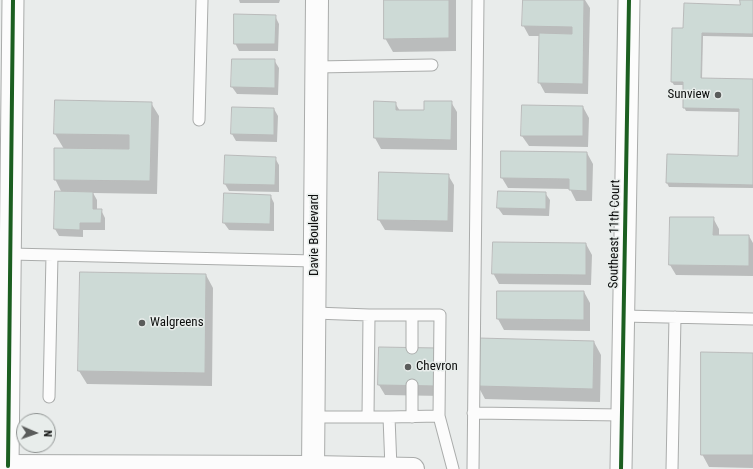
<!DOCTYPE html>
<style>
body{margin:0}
#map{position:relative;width:753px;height:469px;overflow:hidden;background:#e9eceb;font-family:"Roboto Condensed",sans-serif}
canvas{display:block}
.north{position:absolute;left:16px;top:413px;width:40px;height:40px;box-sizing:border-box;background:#e8edeb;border:1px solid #909493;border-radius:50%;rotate:92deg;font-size:11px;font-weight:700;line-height:16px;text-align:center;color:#0d0f0e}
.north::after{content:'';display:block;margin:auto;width:14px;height:18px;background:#5a5c5b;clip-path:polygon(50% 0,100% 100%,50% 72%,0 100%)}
</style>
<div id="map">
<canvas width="753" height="469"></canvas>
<div class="north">N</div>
</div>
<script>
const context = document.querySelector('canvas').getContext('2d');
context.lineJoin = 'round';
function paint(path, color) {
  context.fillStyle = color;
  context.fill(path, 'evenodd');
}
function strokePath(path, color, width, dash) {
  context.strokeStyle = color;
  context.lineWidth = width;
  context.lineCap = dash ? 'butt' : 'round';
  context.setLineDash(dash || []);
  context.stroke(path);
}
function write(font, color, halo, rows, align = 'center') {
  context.font = font + ' "Roboto Condensed",sans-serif';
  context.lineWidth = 3;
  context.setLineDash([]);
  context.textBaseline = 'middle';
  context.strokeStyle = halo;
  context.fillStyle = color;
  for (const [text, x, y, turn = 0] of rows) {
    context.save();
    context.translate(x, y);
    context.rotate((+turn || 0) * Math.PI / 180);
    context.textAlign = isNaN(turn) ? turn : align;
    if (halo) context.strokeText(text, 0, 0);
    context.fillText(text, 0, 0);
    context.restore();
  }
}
paint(new Path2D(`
 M 239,0 L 280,0 L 279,3 L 240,3 Z
 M 385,0 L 456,0 L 456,51 L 393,52 L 385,38 Z
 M 524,0 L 585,0 L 590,8 L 588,94 L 545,93 L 539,82 L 540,36 L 529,36 L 523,25 Z
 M 741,0 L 753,0 L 753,37 L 703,36 L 702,79 L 753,80 L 753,188 L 669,187 L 667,183 L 668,155 L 739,157 L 740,112 L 686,111 L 684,107 L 684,85 L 674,85 L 672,82 L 684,29 L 741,6 Z
 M 275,16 L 279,24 L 278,51 L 239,51 L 235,43 Z
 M 274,60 L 279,68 L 278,95 L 237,94 L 232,87 Z
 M 375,102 L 395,103 L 400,111 L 425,111 L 451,102 L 457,112 L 457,150 L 381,149 L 375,138 Z
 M 151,103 L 159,116 L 157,194 L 93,193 L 97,200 L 97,210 L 101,210 L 105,218 L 105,230 L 83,230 L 83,237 L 59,236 L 55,229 L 62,193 L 55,179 L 64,149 L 55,134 Z
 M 583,107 L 589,118 L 588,147 L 529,146 L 522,136 Z
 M 274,109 L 278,116 L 277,142 L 236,141 L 232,134 Z
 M 587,153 L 593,164 L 592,201 L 576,201 L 570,189 L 508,188 L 502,178 Z
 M 275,158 L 279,165 L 279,192 L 229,191 L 225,184 Z
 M 448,175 L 454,185 L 453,232 L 385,230 L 379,220 Z
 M 545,193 L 550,200 L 549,216 L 503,215 L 498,208 Z
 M 270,195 L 274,203 L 274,231 L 229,230 L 224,223 Z
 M 713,218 L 719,229 L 719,236 L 749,236 L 753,243 L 753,276 L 676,275 L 670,265 Z
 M 586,244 L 592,255 L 591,285 L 499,284 L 493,273 Z
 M 81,273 L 206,275 L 213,288 L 212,386 L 87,384 L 79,371 Z
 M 498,292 L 584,292 L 590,303 L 590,331 L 504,330 L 498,319 Z
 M 594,342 L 601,355 L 600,402 L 485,399 L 478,386 Z
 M 437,349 L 443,396 L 385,395 L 379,385 Z
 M 753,354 L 753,468 L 709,467 L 702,454 Z`), '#0003');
const building = new Path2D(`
 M 384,0 L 449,0 L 449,38 L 384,39 Z
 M 523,0 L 584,0 L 583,84 L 538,83 L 539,33 L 572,34 L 572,27 L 522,26 Z
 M 740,0 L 753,0 L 753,34 L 702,33 L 701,78 L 753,79 L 753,185 L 666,183 L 667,154 L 738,156 L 739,109 L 683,108 L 683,82 L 671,82 L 672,28 L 683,28 L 684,3 L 740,5 Z
 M 234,14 L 276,15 L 275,44 L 234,44 Z
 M 232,59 L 275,59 L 275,88 L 231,87 Z
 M 55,100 L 152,102 L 150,181 L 54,180 L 54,148 L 129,149 L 129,135 L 54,134 Z
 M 374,101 L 396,102 L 396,110 L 424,110 L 424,101 L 452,101 L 451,140 L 374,138 Z
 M 522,105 L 583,106 L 583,136 L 521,136 Z
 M 232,107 L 274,108 L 274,135 L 231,134 Z
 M 501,151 L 587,152 L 587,191 L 569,190 L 569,179 L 501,178 Z
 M 225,155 L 276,157 L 275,185 L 224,184 Z
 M 379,172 L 449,174 L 448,221 L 378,220 Z
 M 55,191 L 93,192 L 93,209 L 102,209 L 101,223 L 80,223 L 80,230 L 54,229 Z
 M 498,191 L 546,192 L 546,209 L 497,208 Z
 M 224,193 L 271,195 L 270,224 L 223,223 Z
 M 670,217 L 714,217 L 713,235 L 749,235 L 749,266 L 669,265 Z
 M 493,242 L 586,243 L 586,275 L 492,274 Z
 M 80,272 L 206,274 L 205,373 L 78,371 Z
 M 497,291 L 584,291 L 584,320 L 497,319 Z
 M 478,338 L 594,341 L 593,389 L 477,386 Z
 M 379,347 L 438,348 L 437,386 L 378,385 Z
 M 701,352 L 753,353 L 753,455 L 701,455 Z`);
paint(building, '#cddad6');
strokePath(building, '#b9baba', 1);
const lane = new Path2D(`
 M 316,67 L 432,65
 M 199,120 L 202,0
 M 10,254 L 315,261
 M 315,313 L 369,315 L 368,417 L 389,417 L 391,468
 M 369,315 L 440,315 L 439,416
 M 412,315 L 412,348
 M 623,316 L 753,319
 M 412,385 L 412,417
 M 49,397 L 52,255
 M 473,413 L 622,415
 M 314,417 L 368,417
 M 389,417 L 439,416 L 453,469
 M 473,469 L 478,0
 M 672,469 L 675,317`);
const street = new Path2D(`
 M 8,466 L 13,0
 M 621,469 L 629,0`);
const secondary = new Path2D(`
 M 313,469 L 317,0`);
const primary = new Path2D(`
 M 0,466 L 313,467 L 413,469`);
strokePath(lane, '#aaacab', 13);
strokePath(street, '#aaacab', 23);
strokePath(secondary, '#aaacab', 24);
strokePath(primary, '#aaacab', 24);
strokePath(lane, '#fcfcfc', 11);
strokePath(street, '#fcfcfc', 21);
strokePath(secondary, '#fcfcfc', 22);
strokePath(primary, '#fcfcfc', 22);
strokePath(new Path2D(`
 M 8,466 L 13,0
 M 621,469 L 629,0`), '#1b5e20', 4);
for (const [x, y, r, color] of [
 [718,95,4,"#5a5c5b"],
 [142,323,4,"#5a5c5b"],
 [408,367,4,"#5a5c5b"]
]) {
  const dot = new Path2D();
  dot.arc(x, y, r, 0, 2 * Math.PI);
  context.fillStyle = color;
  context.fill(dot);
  strokePath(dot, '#e8edeb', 1.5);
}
write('13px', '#0d0f0e', '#e8edeb', [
 ["Sunview",710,95,"right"],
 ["Walgreens",150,323],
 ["Chevron",416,367]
], 'left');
write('13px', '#0d0f0e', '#e8edeb', [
 ["Southeast 11th Court",615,234,-89],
 ["Davie Boulevard",315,235,-90]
]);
</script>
